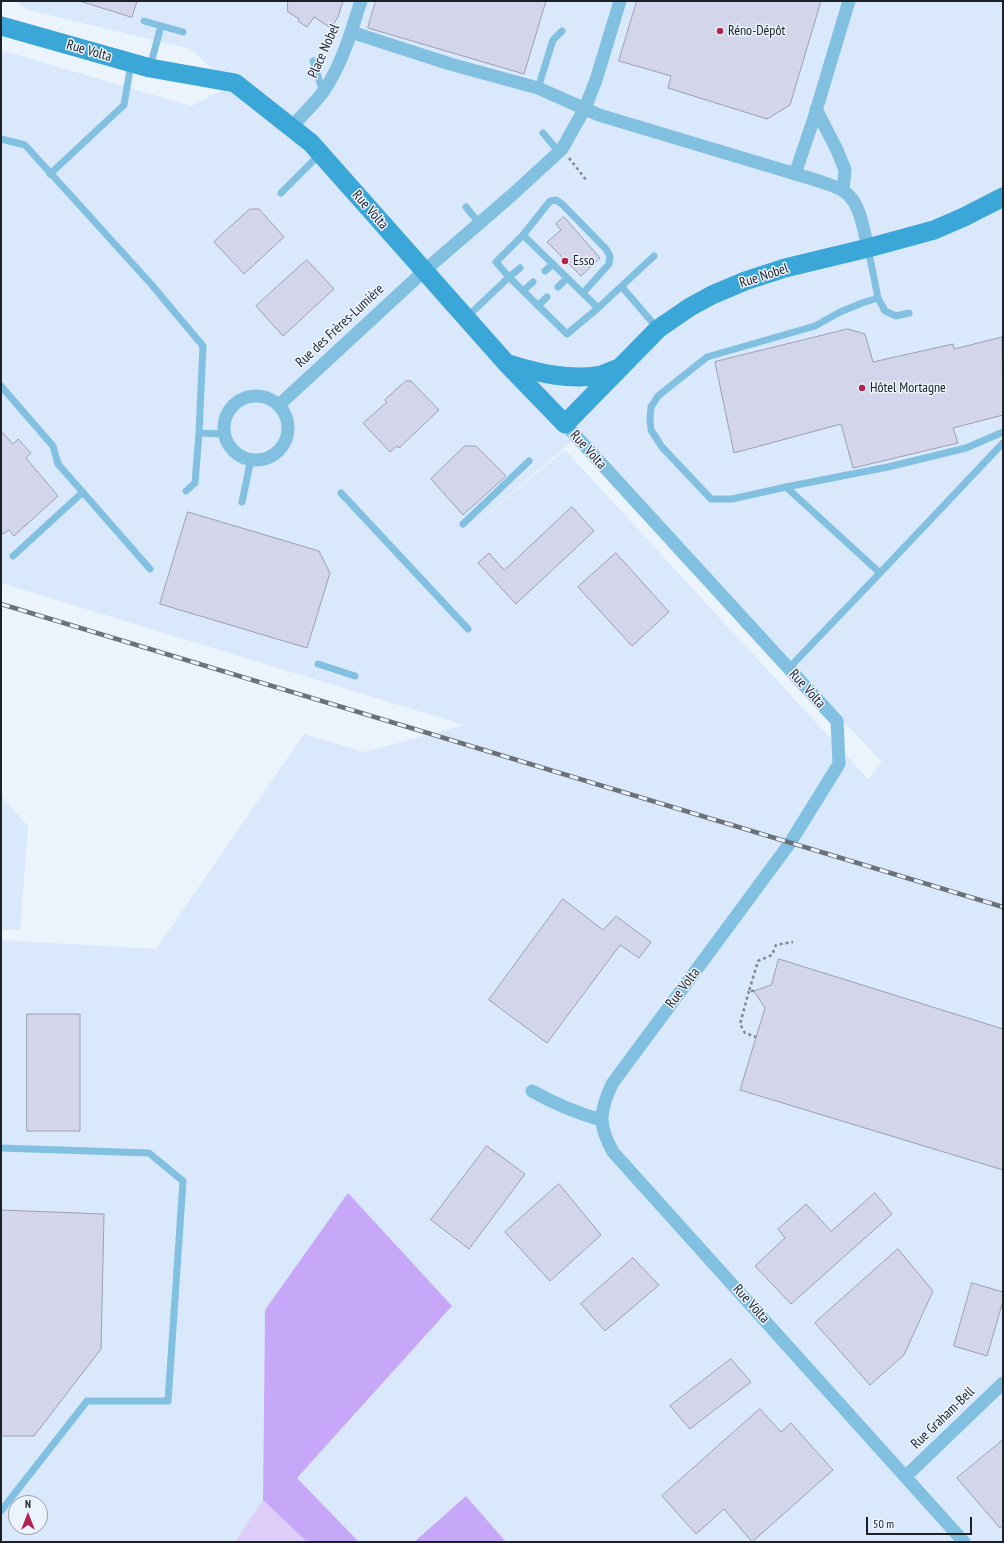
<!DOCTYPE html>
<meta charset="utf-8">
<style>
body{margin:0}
#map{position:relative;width:1004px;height:1543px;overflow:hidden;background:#ebf3fd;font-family:"PT Sans Narrow",sans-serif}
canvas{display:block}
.frame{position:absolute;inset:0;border:2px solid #1c2127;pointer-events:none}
.north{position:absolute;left:8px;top:1495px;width:40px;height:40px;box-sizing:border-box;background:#ebf3fd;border:1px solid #989fa7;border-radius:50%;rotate:0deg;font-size:11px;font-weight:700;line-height:16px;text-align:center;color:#1c2127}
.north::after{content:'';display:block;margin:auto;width:14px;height:18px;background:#b4234d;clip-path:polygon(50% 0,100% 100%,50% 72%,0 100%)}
.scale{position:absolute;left:866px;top:1517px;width:106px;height:18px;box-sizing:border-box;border:2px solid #1c2127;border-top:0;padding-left:5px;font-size:12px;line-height:14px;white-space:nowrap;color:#1c2127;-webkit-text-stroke:3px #ebf3fd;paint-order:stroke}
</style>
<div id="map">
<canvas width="1004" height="1543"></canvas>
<div class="frame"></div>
<div class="north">N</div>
<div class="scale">50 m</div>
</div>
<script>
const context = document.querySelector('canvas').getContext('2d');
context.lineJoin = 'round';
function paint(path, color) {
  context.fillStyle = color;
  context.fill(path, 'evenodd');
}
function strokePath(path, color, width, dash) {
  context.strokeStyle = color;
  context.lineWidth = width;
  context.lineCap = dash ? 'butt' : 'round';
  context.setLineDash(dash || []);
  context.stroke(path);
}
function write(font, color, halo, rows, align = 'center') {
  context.font = font + ' "PT Sans Narrow",sans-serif';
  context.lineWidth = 3;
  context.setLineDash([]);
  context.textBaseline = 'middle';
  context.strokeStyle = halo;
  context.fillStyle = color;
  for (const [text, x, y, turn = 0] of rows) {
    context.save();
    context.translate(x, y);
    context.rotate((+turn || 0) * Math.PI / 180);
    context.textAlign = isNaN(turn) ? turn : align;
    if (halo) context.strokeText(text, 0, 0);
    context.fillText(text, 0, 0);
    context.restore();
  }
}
paint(new Path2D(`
 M 17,1 L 1003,1 L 1003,1542 L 689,1542 L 686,1540 L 684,1542 L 506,1542 L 466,1496 L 414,1542 L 359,1542 L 297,1478 L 452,1306 L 265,1310 L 263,1500 L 235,1542 L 1,1542 L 1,940 L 156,949 L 304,734 L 364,752 L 464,725 L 1,583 L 1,50 L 191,106 L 232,86 L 190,49 L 25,9 ZM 574,440 L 882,762 L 868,779 L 565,450 L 454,542 ZM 16,1503 L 40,1503 L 40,1527 L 16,1527 Z
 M 1,796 L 28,826 L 20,930 L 1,930 Z`), '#dae8fb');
paint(new Path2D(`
 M 263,1500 L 307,1542 L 235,1542 Z`), '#ddcdf8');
paint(new Path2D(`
 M 348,1193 L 452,1306 L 297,1478 L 359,1542 L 307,1542 L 263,1500 L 265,1310 Z
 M 466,1496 L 506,1542 L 414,1542 Z`), '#c6a7f8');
const building = new Path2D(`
 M 80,1 L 137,1 L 132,17 Z
 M 288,1 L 343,1 L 338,17 L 331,28 L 314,17 L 307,27 L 298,21 L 299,19 L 288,12 Z
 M 376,1 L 546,1 L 524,74 L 368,28 Z
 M 637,1 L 821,1 L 790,105 L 767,119 L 668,88 L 671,76 L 619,61 Z
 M 250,209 L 259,209 L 284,237 L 244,274 L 214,242 Z
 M 564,217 L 600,258 L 581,276 L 547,242 L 561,230 L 556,224 Z
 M 307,260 L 334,289 L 283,336 L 256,306 Z
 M 848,329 L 865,334 L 873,362 L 953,344 L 954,349 L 1002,337 L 1003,415 L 953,428 L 958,443 L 853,468 L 841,424 L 734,453 L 715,362 Z
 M 406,381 L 411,381 L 439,410 L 399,448 L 397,446 L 390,452 L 363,423 L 387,402 L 385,400 Z
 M 1,431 L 13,444 L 18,439 L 31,453 L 26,458 L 58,496 L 14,536 L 9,530 L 3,534 L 1,532 Z
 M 465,446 L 476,446 L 506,476 L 463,515 L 431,479 Z
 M 572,507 L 594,531 L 516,604 L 478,563 L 489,553 L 504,570 Z
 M 188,512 L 319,551 L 330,573 L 307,648 L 160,604 Z
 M 616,553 L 669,612 L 632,646 L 578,587 Z
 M 563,899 L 603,930 L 616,916 L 651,942 L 639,958 L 620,945 L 547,1043 L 489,1000 Z
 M 779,959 L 1003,1029 L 1003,1170 L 740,1090 L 765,1008 L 754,991 L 771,985 Z
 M 27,1014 L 80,1014 L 80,1131 L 27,1131 Z
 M 487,1146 L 525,1174 L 469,1249 L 431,1220 Z
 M 559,1184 L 601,1235 L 550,1281 L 505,1232 Z
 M 875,1193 L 892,1214 L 791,1304 L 755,1266 L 785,1238 L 778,1229 L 806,1204 L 831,1231 Z
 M 1,1210 L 104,1214 L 101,1349 L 34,1436 L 1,1436 Z
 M 898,1249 L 933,1291 L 904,1355 L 870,1385 L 815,1323 Z
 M 633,1258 L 659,1285 L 605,1331 L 581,1304 Z
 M 972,1283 L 1003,1292 L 1003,1301 L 987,1356 L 954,1346 Z
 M 731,1359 L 751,1382 L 690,1429 L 670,1406 Z
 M 760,1409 L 781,1432 L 791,1423 L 833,1470 L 752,1542 L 724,1509 L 696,1534 L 662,1496 Z
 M 1003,1440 L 1003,1525 L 1000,1528 L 957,1478 Z`);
paint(building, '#d3d6ea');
strokePath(building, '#9c9fb2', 1);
strokePath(new Path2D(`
 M 569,158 L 587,181
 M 749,991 L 740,1024 L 745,1033 L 756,1037
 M 754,991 L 749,991 L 758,961 L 772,955 L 776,945 L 793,942`), '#828890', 2.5, [3, 3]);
strokePath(new Path2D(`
 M 144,21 L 183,32
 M 313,61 L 323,92
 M 150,67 L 161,26
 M 538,88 L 553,40 L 562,31
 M 543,133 L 559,152
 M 1,139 L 25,145 L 151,284 L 203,346 L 199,433 L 224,434
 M 50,174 L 124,105 L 131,63
 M 281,193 L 320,154
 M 466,207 L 479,223
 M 523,235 L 550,201 L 556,200 L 562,204 L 606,249 L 610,256 L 609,264 L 583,293
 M 868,248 L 878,298 L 885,311 L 896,316 L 909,313
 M 545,271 L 553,264
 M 558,287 L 567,278
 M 622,287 L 658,329
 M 523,291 L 533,282
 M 878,298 L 862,303 L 840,312 L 815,326 L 707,357 L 658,396 L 651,407 L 650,420 L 651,430 L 662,447 L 711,499 L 732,499 L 786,487 L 888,467 L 966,448 L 1003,432
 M 538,306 L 547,297
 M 598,308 L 654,256
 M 466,318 L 509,277 L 496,262 L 523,235 L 598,308 L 567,334 L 509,277 L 520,268
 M 1,386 L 53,446 L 58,464 L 150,569
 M 786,487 L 880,573 L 1003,443
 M 186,491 L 195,483 L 199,433
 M 341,493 L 468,629
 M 242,502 L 251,459
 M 463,524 L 529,461
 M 13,556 L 83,492
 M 318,664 L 355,676
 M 788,669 L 880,573
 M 1,1148 L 149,1153 L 183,1181 L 168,1401 L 87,1401 L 1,1511`), '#82c0e2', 7);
strokePath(new Path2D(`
 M 351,32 L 450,64 L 538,88 L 599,115 L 819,181 C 826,184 835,186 842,190 C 861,201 863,229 868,248
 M 816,109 L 837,150 L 845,170 L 843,190
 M 292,127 C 302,115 314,104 323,92 C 342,65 351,32 361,1
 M 795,174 L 813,121 L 849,1
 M224 428a32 32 0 1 1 64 0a32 32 0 1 1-64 0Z
 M 279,405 L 424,271 L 512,195 L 562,149 L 585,108 L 596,80 L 620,1
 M 565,424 L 837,721 L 839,764 L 790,843 L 612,1084 C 599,1112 598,1125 613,1152 L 964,1542
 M 532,1091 C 555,1104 577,1113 601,1120
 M 905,1477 L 1003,1383`), '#82c0e2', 13);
strokePath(new Path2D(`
 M 1,26 L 150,68 L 235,83 L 311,143 L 507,364 L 565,424 L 658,329 L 690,307 L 712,295 L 745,281 L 785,268 L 868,248 L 934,230 L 964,217 L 1003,197
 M 509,364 C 538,373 570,381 601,375 C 607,373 613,370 619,368`), '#3ba6d8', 19);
const rail = new Path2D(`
 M 1,604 L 1003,907`);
strokePath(rail, '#6b7179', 4.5);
strokePath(rail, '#ebf3fd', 3, [9]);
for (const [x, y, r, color] of [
 [720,31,4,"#b4234d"],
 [565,261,4,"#b4234d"],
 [862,388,4,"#b4234d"]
]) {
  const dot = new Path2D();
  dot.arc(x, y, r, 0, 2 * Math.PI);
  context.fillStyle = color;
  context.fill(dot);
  strokePath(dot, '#ebf3fd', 1.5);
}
write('14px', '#1c2127', '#ebf3fd', [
 ["Réno-Dépôt",728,31],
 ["Esso",573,261],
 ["Hôtel Mortagne",870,388]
], 'left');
write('14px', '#1c2127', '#ebf3fd', [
 ["Rue Volta",89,51,16],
 ["Place Nobel",324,51,-66],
 ["Rue Volta",370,210,49],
 ["Rue Nobel",764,276,-18],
 ["Rue des Frères-Lumière",340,326,-43],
 ["Rue Volta",588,450,48],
 ["Rue Volta",807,689,48],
 ["Rue Volta",683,988,-53],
 ["Rue Volta",751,1304,48],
 ["Rue Graham-Bell",943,1418,-44]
]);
</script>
